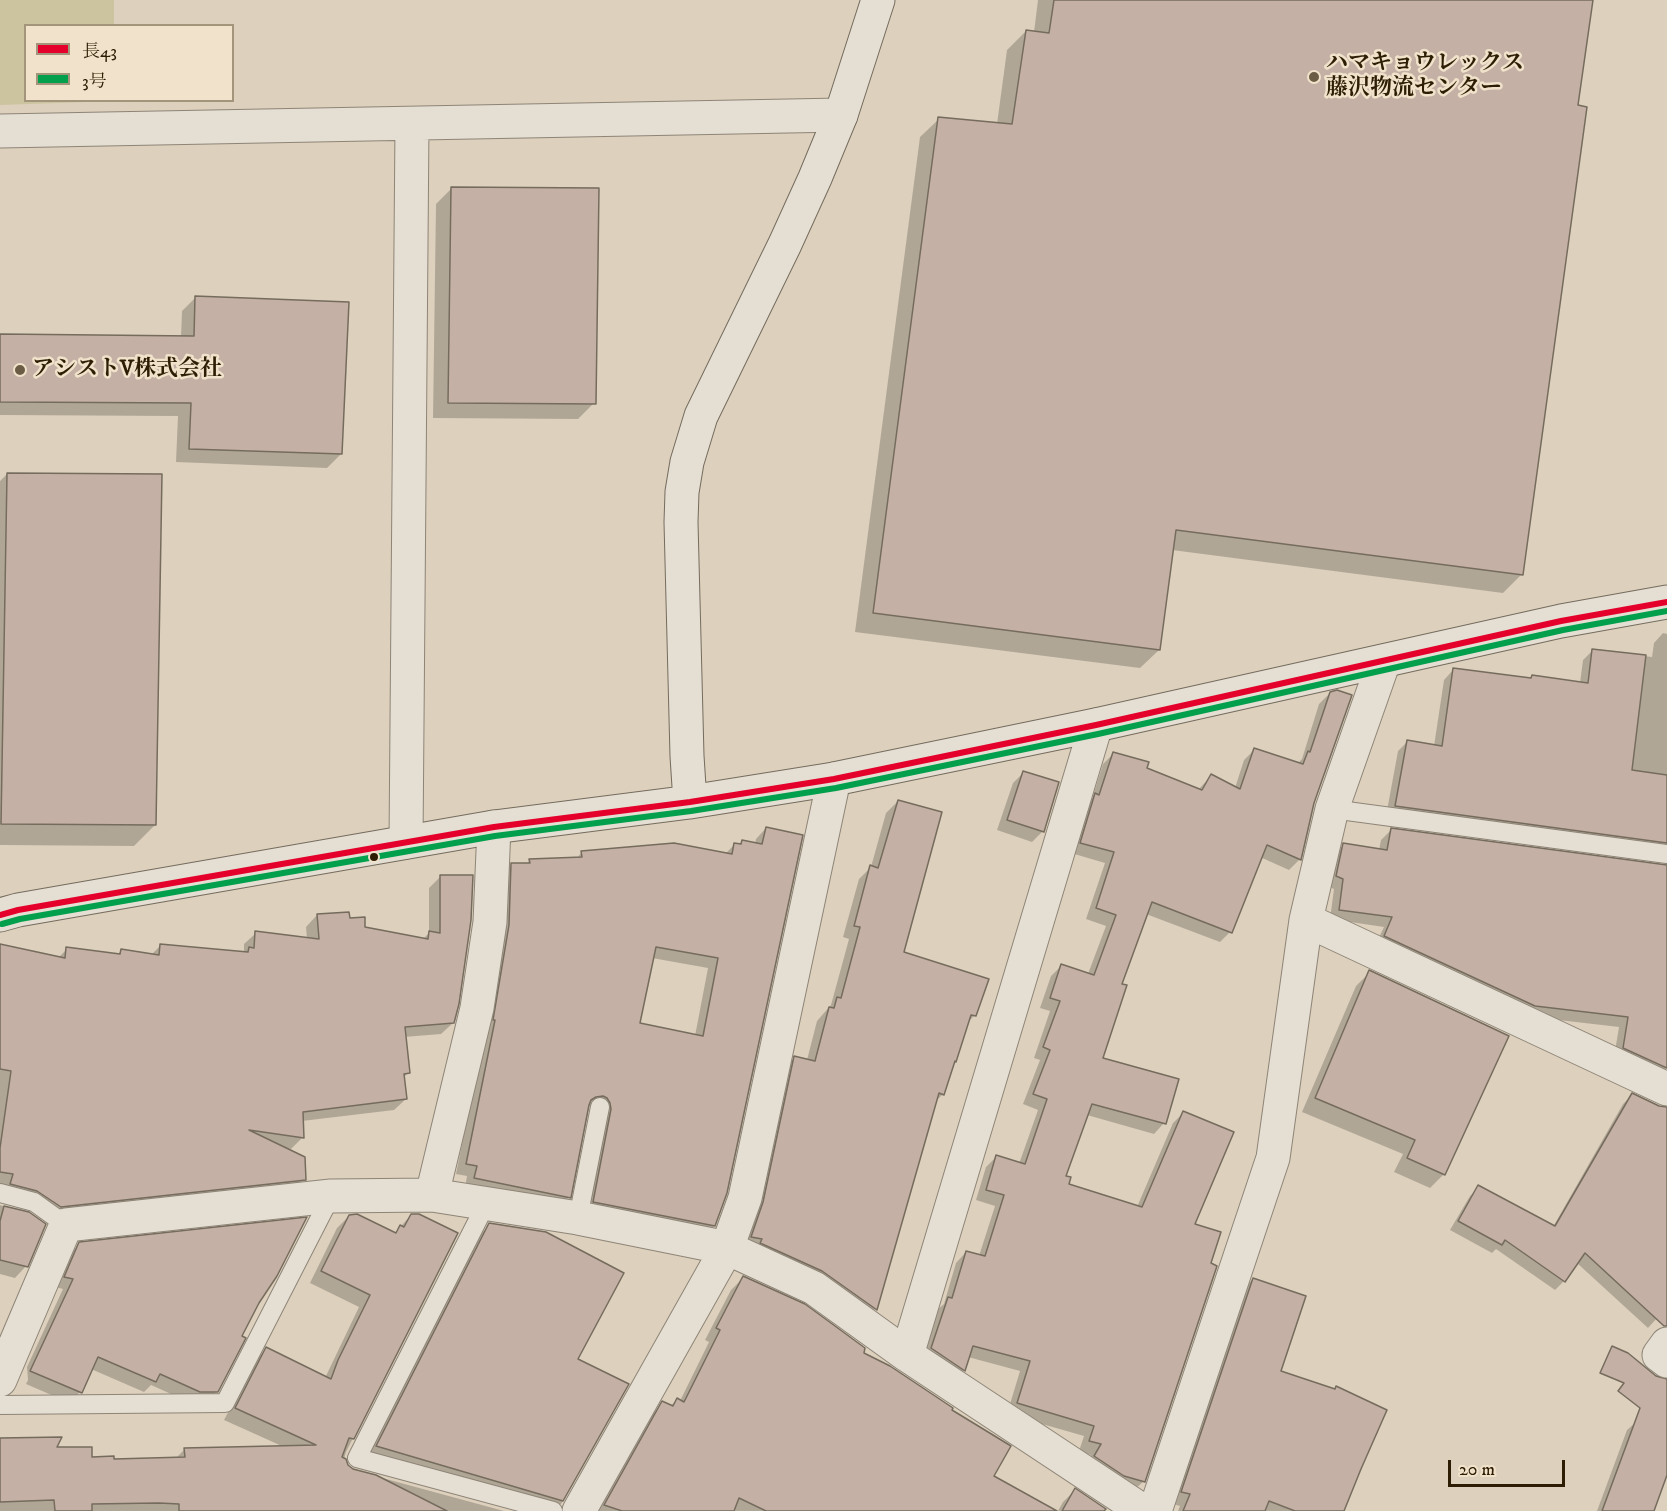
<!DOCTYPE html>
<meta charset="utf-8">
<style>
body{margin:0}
#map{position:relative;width:1667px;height:1511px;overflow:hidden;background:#ddd0bc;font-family:"IM FELL DW Pica","Noto Serif JP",serif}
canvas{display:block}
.legend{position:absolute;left:24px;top:24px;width:210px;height:78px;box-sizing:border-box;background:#f1e3cb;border:2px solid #a3947c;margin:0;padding:8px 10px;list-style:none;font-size:18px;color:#2d1d05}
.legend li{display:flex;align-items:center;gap:12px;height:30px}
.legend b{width:30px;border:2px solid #a3947c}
.scale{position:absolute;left:1448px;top:1460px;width:117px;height:27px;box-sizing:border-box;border:3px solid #2d1d05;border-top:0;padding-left:8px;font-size:18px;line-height:21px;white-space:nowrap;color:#2d1d05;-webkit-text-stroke:4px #f1e3cb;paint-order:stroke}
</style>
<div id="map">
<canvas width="1667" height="1511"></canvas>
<ul class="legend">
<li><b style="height:8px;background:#e4002b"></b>長43</li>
<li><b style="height:8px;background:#029f4d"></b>3号</li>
</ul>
<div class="scale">20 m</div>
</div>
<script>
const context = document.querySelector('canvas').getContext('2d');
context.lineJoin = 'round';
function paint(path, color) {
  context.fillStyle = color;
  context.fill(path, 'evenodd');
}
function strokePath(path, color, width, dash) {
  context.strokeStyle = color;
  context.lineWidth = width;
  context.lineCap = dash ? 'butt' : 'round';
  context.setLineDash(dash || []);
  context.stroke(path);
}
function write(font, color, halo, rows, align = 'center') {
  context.font = font + ' "IM FELL DW Pica","Noto Serif JP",serif';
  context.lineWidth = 5;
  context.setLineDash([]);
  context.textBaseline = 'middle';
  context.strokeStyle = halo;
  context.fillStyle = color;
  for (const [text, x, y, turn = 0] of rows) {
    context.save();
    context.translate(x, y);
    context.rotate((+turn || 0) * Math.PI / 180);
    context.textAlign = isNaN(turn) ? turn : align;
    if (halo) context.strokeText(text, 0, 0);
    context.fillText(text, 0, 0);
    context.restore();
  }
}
paint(new Path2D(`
 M 0,0 L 114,0 L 114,25 L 26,26 L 26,100 L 113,101 L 0,105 Z`), '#ccc49e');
paint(new Path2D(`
 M 1038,0 L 1591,0 L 1577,107 L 1521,575 L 1503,593 L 1172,550 L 1159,650 L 1140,668 L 855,632 L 920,137 L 939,119 L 997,124 L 1007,50 L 1026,31 L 1034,32 Z
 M 452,188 L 594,403 L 578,419 L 433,418 L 436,204 Z
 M 196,297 L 341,454 L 327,468 L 176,462 L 178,416 L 0,415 L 0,336 L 181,337 L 182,311 Z
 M 7,474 L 155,825 L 134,846 L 0,845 L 0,481 Z
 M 1663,633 L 1667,634 L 1667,858 L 1386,816 L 1398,751 L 1408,741 L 1434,746 L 1444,680 L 1453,670 L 1529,680 L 1532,677 L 1580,683 L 1583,660 L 1593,650 L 1652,657 L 1654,643 Z
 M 1330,693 L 1313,802 L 1299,860 L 1289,870 L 1260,857 L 1230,932 L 1220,942 L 1146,914 L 1120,985 L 1101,1059 L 1164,1123 L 1154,1134 L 1087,1115 L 1064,1177 L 1067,1185 L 1137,1207 L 1173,1123 L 1183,1113 L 1193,1224 L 1144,1481 L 1133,1491 L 1084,1467 L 1091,1455 L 1079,1451 L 1084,1436 L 1007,1414 L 1020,1371 L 968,1357 L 964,1370 L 953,1380 L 921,1359 L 938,1309 L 944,1304 L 956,1263 L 966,1252 L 979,1256 L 995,1206 L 976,1200 L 986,1167 L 996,1157 L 1019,1164 L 1038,1110 L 1023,1104 L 1040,1060 L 1034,1058 L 1050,1011 L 1040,1008 L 1051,976 L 1061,966 L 1088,974 L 1106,926 L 1086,919 L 1105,863 L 1071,853 L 1085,806 L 1092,799 L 1103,764 L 1113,754 L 1198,790 L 1211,776 L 1235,788 L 1244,760 L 1254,750 L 1297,764 L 1302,759 L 1319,704 Z
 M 1023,773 L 1043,831 L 1032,842 L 997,830 L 1013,783 Z
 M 898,801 L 902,953 L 975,1015 L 966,1024 L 943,1094 L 935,1102 L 875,1309 L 863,1321 L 740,1249 L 783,1069 L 795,1057 L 807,1060 L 817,1021 L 831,1005 L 849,939 L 843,937 L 859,879 L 871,867 L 886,813 Z
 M 766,828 L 714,1226 L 703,1236 L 583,1212 L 592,1106 L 587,1106 L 569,1197 L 559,1208 L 465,1188 L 467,1176 L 456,1174 L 485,1030 L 501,875 L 512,864 L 526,864 L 530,860 L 576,859 L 582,852 L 725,854 L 735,844 L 739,845 L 743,842 L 755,844 L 756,839 ZM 652,958 L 708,968 L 695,1036 L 638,1024 Z
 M 1391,830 L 1667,866 L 1667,1068 L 1657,1078 L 1614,1057 L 1619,1027 L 1524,1016 L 1375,946 L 1384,927 L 1330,919 L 1334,889 L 1327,886 L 1334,855 L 1344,845 L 1379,850 L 1381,840 Z
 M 440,877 L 453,1023 L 441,1034 L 404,1037 L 408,1073 L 403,1078 L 406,1099 L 394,1110 L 302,1121 L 302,1138 L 291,1149 L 284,1148 L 304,1179 L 293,1191 L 49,1218 L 0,1195 L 0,946 L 58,958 L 67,949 L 117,955 L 121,951 L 151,955 L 161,945 L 244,953 L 244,944 L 256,933 L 307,939 L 306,927 L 317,915 L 349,920 L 364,928 L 423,939 L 429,933 L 429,888 Z
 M 1370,972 L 1444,1174 L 1430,1188 L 1394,1172 L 1403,1154 L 1302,1112 L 1356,986 Z
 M 1632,1095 L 1659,1108 L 1667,1109 L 1667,1307 L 1648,1328 L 1577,1263 L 1564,1281 L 1555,1290 L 1496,1249 L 1492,1253 L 1450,1230 L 1470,1196 L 1479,1187 L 1553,1227 L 1623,1104 Z
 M 0,1205 L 28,1214 L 26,1266 L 15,1278 L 0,1274 Z
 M 411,1215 L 456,1234 L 346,1452 L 344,1459 L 347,1466 L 353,1470 L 504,1511 L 0,1511 L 0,1440 L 55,1449 L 90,1458 L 112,1461 L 175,1459 L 185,1449 L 284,1447 L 224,1420 L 255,1361 L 266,1349 L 325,1378 L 359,1307 L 310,1283 L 337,1228 L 349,1216 L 394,1234 Z
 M 490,1225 L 576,1360 L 627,1385 L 561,1504 L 553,1511 L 364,1461 L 479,1235 Z
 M 80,1244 L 257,1303 L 217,1391 L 206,1402 L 189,1402 L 151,1385 L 144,1392 L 91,1369 L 80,1392 L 70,1403 L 26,1384 L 28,1380 L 27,1367 L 63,1289 L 55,1287 L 69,1255 Z
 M 743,1278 L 951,1411 L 992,1476 L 1054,1511 L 597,1511 L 651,1415 L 663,1403 L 670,1406 L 677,1400 L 680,1401 L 709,1342 L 705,1340 L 731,1290 Z
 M 1253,1279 L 1279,1372 L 1343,1511 L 1178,1511 L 1180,1506 L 1170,1503 L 1241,1291 Z
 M 1636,1422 L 1667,1433 L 1667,1471 L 1652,1511 L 1597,1511 L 1627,1430 Z
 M 1075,1490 L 1103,1511 L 1058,1511 L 1063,1502 Z`), '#0003');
const building = new Path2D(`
 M 1054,0 L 1593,0 L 1578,105 L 1587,107 L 1523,575 L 1176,530 L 1160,650 L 873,613 L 938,117 L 1012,124 L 1026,30 L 1049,33 Z
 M 451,187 L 599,188 L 596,404 L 448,403 Z
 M 195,296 L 349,302 L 342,454 L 189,449 L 191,403 L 0,402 L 0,334 L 194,336 Z
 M 7,473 L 162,474 L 156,825 L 1,824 Z
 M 1592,649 L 1646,655 L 1632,770 L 1667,775 L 1667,843 L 1395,806 L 1407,740 L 1442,746 L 1453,668 L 1531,678 L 1532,675 L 1588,683 Z
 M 1337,690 L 1352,695 L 1314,803 L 1301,860 L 1267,845 L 1232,933 L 1152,902 L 1122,984 L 1127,985 L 1103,1058 L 1179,1079 L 1166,1124 L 1092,1104 L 1066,1176 L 1071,1177 L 1069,1184 L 1142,1207 L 1183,1111 L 1234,1132 L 1195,1224 L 1221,1232 L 1211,1263 L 1217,1266 L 1145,1482 L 1124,1476 L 1094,1456 L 1101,1444 L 1089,1441 L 1094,1426 L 1017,1403 L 1030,1361 L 973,1346 L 965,1371 L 931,1348 L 948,1297 L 952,1298 L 966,1251 L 985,1256 L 1004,1195 L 986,1190 L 996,1155 L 1025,1164 L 1047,1099 L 1033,1094 L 1050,1050 L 1043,1047 L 1060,1001 L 1050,998 L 1061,964 L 1094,975 L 1116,915 L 1096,908 L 1114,852 L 1080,843 L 1095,793 L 1099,795 L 1113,752 L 1149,762 L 1147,768 L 1202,790 L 1211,774 L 1240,789 L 1254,748 L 1303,764 L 1308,751 L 1310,752 L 1330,692 Z
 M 1023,771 L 1059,782 L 1044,832 L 1007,820 Z
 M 898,800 L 942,812 L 904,952 L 989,979 L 976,1016 L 971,1015 L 956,1062 L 955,1061 L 944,1095 L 939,1093 L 877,1310 L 822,1271 L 760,1243 L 762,1239 L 751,1237 L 763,1202 L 794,1056 L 815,1061 L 829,1007 L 834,1008 L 837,997 L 841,998 L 860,927 L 854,926 L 870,865 L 878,868 Z
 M 766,827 L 803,835 L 727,1193 L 715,1226 L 593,1202 L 611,1109 L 610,1103 L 607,1098 L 603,1096 L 596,1097 L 591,1100 L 589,1105 L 571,1198 L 474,1178 L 477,1166 L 466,1164 L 495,1020 L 493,1020 L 509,925 L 511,863 L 530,863 L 529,859 L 582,857 L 581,851 L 674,843 L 732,854 L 734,843 L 741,844 L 742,840 L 762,844 ZM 656,947 L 718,958 L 703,1036 L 640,1023 Z
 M 1391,828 L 1667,865 L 1667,1068 L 1623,1048 L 1628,1017 L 1535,1006 L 1384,936 L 1392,917 L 1339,910 L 1343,879 L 1336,876 L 1343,843 L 1387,850 Z
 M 440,875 L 473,875 L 471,920 L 459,1004 L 454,1023 L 405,1027 L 410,1073 L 404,1074 L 407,1099 L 303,1112 L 304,1138 L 249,1130 L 305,1157 L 306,1180 L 61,1207 L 37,1191 L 10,1184 L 13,1174 L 0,1172 L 0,1148 L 11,1071 L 0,1069 L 0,944 L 65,958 L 66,947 L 120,954 L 121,949 L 159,955 L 160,944 L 248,952 L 249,947 L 254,948 L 255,931 L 319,939 L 317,914 L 349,912 L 350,918 L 365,917 L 365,927 L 428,939 L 429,931 L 440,933 Z
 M 1369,970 L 1509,1036 L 1445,1175 L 1407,1158 L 1415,1140 L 1315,1098 Z
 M 1632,1093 L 1659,1106 L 1667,1107 L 1667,1326 L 1664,1326 L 1585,1253 L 1565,1282 L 1505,1240 L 1502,1245 L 1458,1221 L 1478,1185 L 1555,1226 Z
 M 4,1206 L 29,1212 L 46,1224 L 28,1267 L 0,1260 L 0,1221 Z
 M 357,1214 L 396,1233 L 400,1225 L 404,1227 L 411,1214 L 419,1214 L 458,1233 L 354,1439 L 349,1438 L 342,1457 L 346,1459 L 348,1465 L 353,1469 L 376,1475 L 447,1511 L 179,1511 L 179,1504 L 159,1503 L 92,1504 L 92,1511 L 55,1511 L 54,1500 L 0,1502 L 0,1438 L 62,1437 L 57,1447 L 92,1447 L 92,1457 L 114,1456 L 114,1459 L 185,1457 L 184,1448 L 316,1445 L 235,1408 L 266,1347 L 331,1379 L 338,1360 L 370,1295 L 321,1271 L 349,1215 Z
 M 307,1217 L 277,1276 L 259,1303 L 242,1336 L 246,1338 L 218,1392 L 200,1392 L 160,1374 L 156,1382 L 98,1357 L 82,1393 L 30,1371 L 73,1279 L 64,1277 L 79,1242 Z
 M 489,1223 L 546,1232 L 624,1273 L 578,1359 L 629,1384 L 563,1501 L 376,1446 Z
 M 743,1276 L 805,1304 L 865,1348 L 864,1353 L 890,1366 L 953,1408 L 952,1410 L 1011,1446 L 994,1476 L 1057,1511 L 766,1511 L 739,1498 L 734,1511 L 622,1511 L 604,1505 L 662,1401 L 673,1406 L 677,1398 L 684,1402 L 720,1330 L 716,1328 Z
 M 1253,1278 L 1306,1296 L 1281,1371 L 1335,1389 L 1336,1386 L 1387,1410 L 1361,1469 L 1344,1511 L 1295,1511 L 1269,1501 L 1265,1511 L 1183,1511 L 1190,1494 L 1181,1492 Z
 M 1612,1346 L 1628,1353 L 1656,1376 L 1667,1379 L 1667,1475 L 1654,1511 L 1602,1511 L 1640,1408 L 1618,1391 L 1624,1383 L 1600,1373 Z
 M 1075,1488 L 1106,1509 L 1104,1511 L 1062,1511 Z`);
paint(building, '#c4b0a4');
strokePath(building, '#756c5e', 1.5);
const lane = new Path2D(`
 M 1332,809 L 1667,854
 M 0,1193 L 34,1202 L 66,1225
 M 486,1204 L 357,1458 L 553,1511
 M 578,1218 L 600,1107
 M 0,1405 L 225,1403 L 331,1196`);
const street = new Path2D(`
 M 0,131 L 841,115
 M 406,842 L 412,124
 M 1306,920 L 1667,1089
 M 432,1195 L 477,1008 L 490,922 L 494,827
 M 1667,1344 L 1659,1355 L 1667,1361
 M 907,1355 L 1096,725
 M 0,1380 L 66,1225 L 331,1196 L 432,1195 L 578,1218 L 727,1248 L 814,1288 L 907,1355 L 1143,1511
 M 579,1511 L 727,1248 L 745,1198 L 834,779
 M 1155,1511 L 1273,1158 L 1306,920 L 1332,809 L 1384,661`);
const secondary = new Path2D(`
 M 690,802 L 687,756 L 681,522 L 682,492 L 687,462 L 701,416 L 785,244 L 815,178 L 841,115 L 878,0
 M 0,915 L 18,910 L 494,827 L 690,802 L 834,779 L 1096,725 L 1561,621 L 1667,602`);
strokePath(lane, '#8e8577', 20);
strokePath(street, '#8e8577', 35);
strokePath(secondary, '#756c5e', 35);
strokePath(lane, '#e4ded3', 18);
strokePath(street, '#e4ded3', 33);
strokePath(secondary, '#e4ded3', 33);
strokePath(new Path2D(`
 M 0,915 L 18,910 L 494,827 L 690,802 L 834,779 L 1096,725 L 1561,621 L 1667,602`), '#e4002b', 6);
strokePath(new Path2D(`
 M 2,924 L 20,919 L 495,836 L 691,811 L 836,788 L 1098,734 L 1563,630 L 1667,611`), '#029f4d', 6);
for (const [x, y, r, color] of [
 [1314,77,6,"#6b5c45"],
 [20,370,6,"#6b5c45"],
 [374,857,5,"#2d1d05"]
]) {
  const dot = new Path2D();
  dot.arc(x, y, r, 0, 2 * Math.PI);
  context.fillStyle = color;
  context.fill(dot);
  strokePath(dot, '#f1e3cb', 2);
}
write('bold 22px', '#2d1d05', '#f1e3cb', [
 ["ハマキョウレックス",1326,64],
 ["藤沢物流センター",1326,89],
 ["アシストV株式会社",32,370]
], 'left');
</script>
